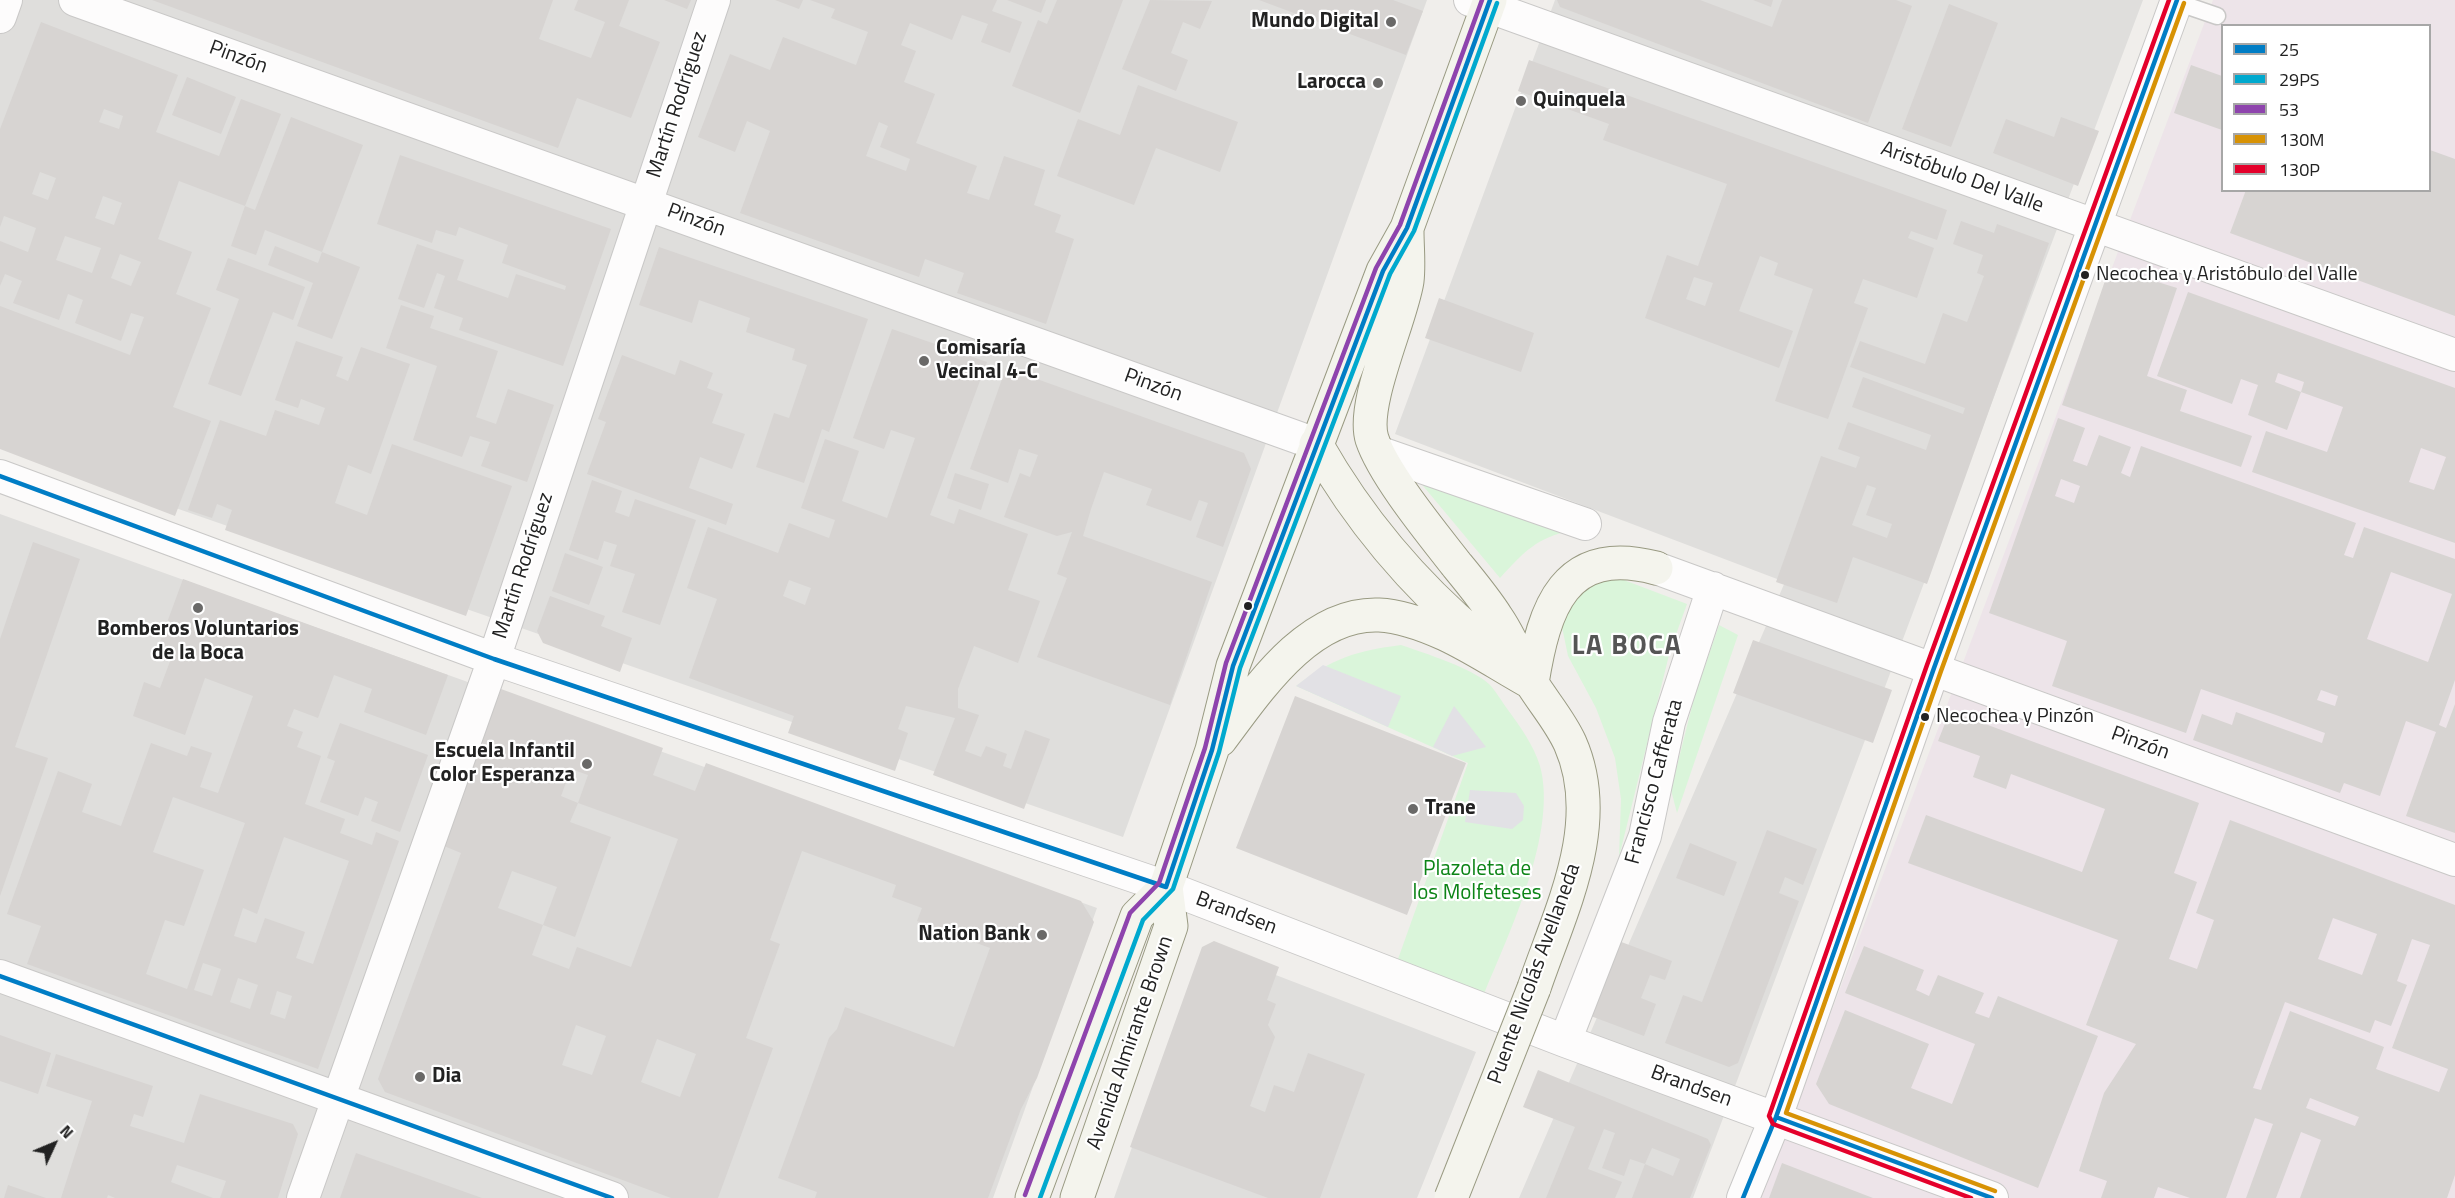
<!DOCTYPE html>
<meta charset="utf-8">
<style>
body{margin:0}
#map{position:relative;width:2455px;height:1198px;overflow:hidden;background:#f0eeeb;font-family:"Titillium Web",sans-serif}
canvas{display:block}
.legend{position:absolute;left:2221px;top:24px;width:210px;height:168px;box-sizing:border-box;background:#fff;border:2px solid #a7a7a7;margin:0;padding:8px 10px;list-style:none;font-size:18px;color:#222}
.legend li{display:flex;align-items:center;gap:12px;height:30px}
.legend b{width:30px;border:2px solid #a7a7a7}
.north{position:absolute;left:24px;top:1114px;width:60px;height:60px;-webkit-text-stroke:4px #fff;paint-order:stroke;rotate:46deg;font-size:16px;font-weight:700;line-height:24px;text-align:center;color:#222}
.north::after{content:'';display:block;margin:auto;width:21px;height:27px;background:#222;clip-path:polygon(50% 0,100% 100%,50% 72%,0 100%)}
</style>
<div id="map">
<canvas width="2455" height="1198"></canvas>
<ul class="legend">
<li><b style="height:8px;background:#007dc5"></b>25</li>
<li><b style="height:8px;background:#00a9ce"></b>29PS</li>
<li><b style="height:8px;background:#8e44ad"></b>53</li>
<li><b style="height:8px;background:#d79205"></b>130M</li>
<li><b style="height:8px;background:#e4002b"></b>130P</li>
</ul>
<div class="north">N</div>
</div>
<script>
const context = document.querySelector('canvas').getContext('2d');
context.lineJoin = 'round';
function paint(path, color) {
  context.fillStyle = color;
  context.fill(path, 'evenodd');
}
function strokePath(path, color, width, dash) {
  context.strokeStyle = color;
  context.lineWidth = width;
  context.lineCap = dash ? 'butt' : 'round';
  context.setLineDash(dash || []);
  context.stroke(path);
}
function write(font, color, halo, rows, align = 'center') {
  context.font = font + ' "Titillium Web",sans-serif';
  context.lineWidth = 4.5;
  context.setLineDash([]);
  context.textBaseline = 'middle';
  context.strokeStyle = halo;
  context.fillStyle = color;
  for (const [text, x, y, turn = 0] of rows) {
    context.save();
    context.translate(x, y);
    context.rotate((+turn || 0) * Math.PI / 180);
    context.textAlign = isNaN(turn) ? turn : align;
    if (halo) context.strokeText(text, 0, 0);
    context.fillText(text, 0, 0);
    context.restore();
  }
}
paint(new Path2D(`
 M 0,0 L 1427,0 L 1123,837 L 0,447 Z
 M 1555,0 L 2143,0 L 1693,1198 L 1519,1198 L 1785,582 L 1395,434 Z
 M 0,514 L 1097,908 L 993,1198 L 0,1198 Z
 M 1203,947 L 1476,1052 L 1417,1198 L 1114,1198 Z`), '#dfdedc');
paint(new Path2D(`
 M 2213,0 L 2455,0 L 2455,1198 L 1761,1198 ZM 2222,26 L 2430,26 L 2430,190 L 2222,190 Z`), '#ede4e9');
paint(new Path2D(`
 M 1419,481 L 1573,530 C 1536,538 1525,551 1500,578 Z
 M 1616,577 L 1687,604 L 1670,651 L 1619,857 L 1621,799 L 1615,758 L 1596,708 L 1568,656 L 1562,627 L 1571,603 L 1594,582 Z
 M 1719,625 L 1738,635 L 1677,813 L 1671,790 L 1694,698 Z
 M 1401,645 C 1424,653 1472,668 1489,684 C 1496,691 1502,702 1508,710 C 1520,726 1534,746 1540,766 C 1558,832 1509,933 1484,994 L 1398,959 L 1468,763 L 1296,686 C 1333,658 1356,651 1401,645 Z`), '#daf5da');
paint(new Path2D(`
 M 1323,665 L 1401,696 L 1388,727 L 1296,686 Z
 M 1454,706 L 1486,747 L 1452,756 L 1433,747 Z
 M 1470,790 L 1516,793 L 1524,806 L 1523,820 L 1512,829 L 1465,822 Z`), '#e2e1e5');
paint(new Path2D(`
 M 152,0 L 553,0 L 539,39 L 591,58 L 605,22 L 574,10 L 578,0 L 629,0 L 619,26 L 660,42 L 631,118 L 577,98 L 558,148 Z
 M 664,0 L 691,0 L 687,9 Z
 M 775,0 L 803,0 L 799,9 Z
 M 810,0 L 997,0 L 992,11 L 1022,22 L 1010,53 L 981,42 L 988,24 L 962,15 L 952,40 L 910,23 L 901,45 L 916,51 L 904,82 L 935,94 L 916,143 L 977,166 L 967,193 L 989,200 L 1004,156 L 1045,170 L 1034,205 L 1061,215 L 1055,232 L 1074,239 L 1046,324 L 957,293 L 964,273 L 925,259 L 919,277 L 740,213 L 770,131 L 747,121 L 735,152 L 698,137 L 730,54 L 770,70 L 783,37 L 856,65 L 868,32 L 831,18 L 835,9 ZM 879,122 L 888,126 L 880,147 L 910,159 L 906,171 L 866,156 Z
 M 1007,0 L 1046,0 L 1041,13 Z
 M 1057,0 L 1123,0 L 1080,113 L 1012,86 L 1038,20 L 1047,24 Z
 M 1150,0 L 1212,1 L 1200,29 L 1183,22 L 1171,53 L 1188,60 L 1176,91 L 1122,69 Z
 M 1259,0 L 1393,0 L 1423,11 L 1406,55 Z
 M 1557,0 L 1700,0 L 1772,27 L 1782,0 L 1896,0 L 1912,6 L 1868,123 L 1560,7 Z
 M 1753,0 L 1773,0 L 1771,7 Z
 M 1949,4 L 1998,23 L 1951,147 L 1902,129 Z
 M 41,22 L 178,75 L 156,132 L 219,156 L 241,99 L 281,114 L 245,206 L 179,181 L 158,239 L 192,252 L 176,294 L 211,308 L 173,407 L 211,421 L 175,516 L 0,449 L 0,306 L 130,355 L 144,317 L 131,313 L 121,341 L 75,323 L 83,300 L 68,294 L 59,320 L 13,303 L 22,281 L 5,274 L 0,286 L 0,241 L 28,252 L 36,228 L 4,216 L 0,227 L 0,129 ZM 104,109 L 123,116 L 119,129 L 99,122 ZM 40,172 L 56,178 L 48,200 L 32,194 ZM 103,196 L 122,203 L 114,225 L 95,218 ZM 65,236 L 101,248 L 92,273 L 56,260 ZM 120,254 L 141,262 L 131,286 L 111,278 Z
 M 1529,60 L 1947,210 L 1937,240 L 1911,231 L 1908,238 L 1934,248 L 1917,298 L 1863,279 L 1854,303 L 1868,308 L 1828,419 L 1775,401 L 1813,289 L 1774,275 L 1778,263 L 1760,256 L 1739,311 L 1793,331 L 1779,368 L 1645,318 L 1667,255 L 1698,266 L 1727,184 L 1603,140 L 1609,124 L 1518,91 ZM 1694,277 L 1713,283 L 1705,306 L 1686,299 Z
 M 2191,65 L 2222,76 L 2222,130 L 2174,113 Z
 M 187,77 L 236,97 L 221,134 L 172,115 Z
 M 1138,85 L 1238,122 L 1220,172 L 1156,148 L 1134,205 L 1057,176 L 1078,119 L 1120,135 Z
 M 291,117 L 363,145 L 322,252 L 265,230 L 256,255 L 231,246 L 245,206 L 255,210 Z
 M 2061,117 L 2099,131 L 2078,186 L 1993,153 L 2006,119 L 2054,137 Z
 M 2430,150 L 2455,159 L 2455,316 L 2230,233 L 2246,190 L 2430,190 Z
 M 400,155 L 611,229 L 563,366 L 459,330 L 463,318 L 434,308 L 445,276 L 437,273 L 424,308 L 398,299 L 417,244 L 464,260 L 457,280 L 508,298 L 516,274 L 565,290 L 566,286 L 502,263 L 508,245 L 459,227 L 456,236 L 436,230 L 432,243 L 377,224 Z
 M 1961,221 L 1994,233 L 1997,224 L 2049,243 L 1927,584 L 1853,557 L 1837,603 L 1776,582 L 1821,456 L 1856,468 L 1860,457 L 1838,449 L 1848,422 L 1926,450 L 1931,435 L 1852,407 L 1863,377 L 1963,414 L 1965,408 L 1850,367 L 1860,341 L 1925,364 L 1943,313 L 1967,322 L 1984,276 L 1977,273 L 1983,255 L 1953,244 ZM 1867,485 L 1876,488 L 1866,515 L 1892,524 L 1887,538 L 1852,525 Z
 M 275,246 L 318,263 L 322,252 L 360,267 L 332,339 L 297,326 L 313,283 L 268,265 Z
 M 659,247 L 868,319 L 829,432 L 822,429 L 804,483 L 756,467 L 774,413 L 789,418 L 807,365 L 792,360 L 795,349 L 746,332 L 750,318 L 699,300 L 692,323 L 639,305 Z
 M 228,258 L 305,287 L 293,320 L 273,312 L 241,396 L 208,384 L 239,299 L 216,290 Z
 M 2122,271 L 2177,288 L 2147,376 L 2187,390 L 2180,411 L 2252,436 L 2241,467 L 2062,405 L 2107,275 Z
 M 2188,292 L 2455,388 L 2455,543 L 2252,472 L 2266,431 L 2327,452 L 2343,407 L 2301,392 L 2304,382 L 2278,373 L 2275,382 L 2301,392 L 2287,430 L 2248,415 L 2258,385 L 2241,379 L 2232,404 L 2157,376 ZM 2421,448 L 2446,457 L 2434,490 L 2409,482 Z
 M 1439,298 L 1534,333 L 1521,372 L 1425,338 Z
 M 401,305 L 434,316 L 430,328 L 498,351 L 476,417 L 496,424 L 508,389 L 554,405 L 527,482 L 481,466 L 490,442 L 470,436 L 462,457 L 413,440 L 437,366 L 386,348 Z
 M 892,329 L 987,362 L 930,515 L 954,524 L 959,509 L 1028,534 L 1008,590 L 1040,601 L 1018,663 L 974,646 L 958,689 L 958,708 L 979,715 L 965,751 L 981,757 L 986,746 L 1007,754 L 1003,766 L 1011,769 L 1025,730 L 1050,739 L 1024,809 L 933,775 L 955,718 L 906,706 L 898,729 L 908,733 L 895,771 L 788,733 L 794,716 L 689,678 L 717,599 L 687,588 L 708,527 L 778,553 L 789,523 L 829,538 L 835,520 L 801,508 L 825,439 L 859,451 L 842,501 L 887,518 L 915,438 L 891,430 L 884,449 L 853,438 ZM 789,580 L 811,588 L 805,605 L 783,596 Z
 M 296,341 L 343,357 L 336,376 L 348,381 L 361,347 L 410,364 L 371,474 L 348,465 L 335,503 L 367,515 L 392,444 L 512,486 L 466,616 L 225,530 L 232,510 L 217,504 L 212,518 L 188,510 L 220,420 L 266,436 L 275,410 L 319,425 L 325,408 L 301,399 L 298,408 L 275,400 Z
 M 622,355 L 675,375 L 680,360 L 713,373 L 707,388 L 723,394 L 712,423 L 745,434 L 732,469 L 700,457 L 689,488 L 733,504 L 726,525 L 587,474 L 606,422 L 598,419 Z
 M 1006,368 L 1244,453 L 1251,469 L 1223,547 L 1196,537 L 1208,503 L 1199,500 L 1191,521 L 1146,505 L 1152,489 L 1104,472 L 1091,509 L 1083,536 L 1212,582 L 1170,705 L 1037,657 L 1067,578 L 1057,574 L 1072,532 L 1057,536 L 1004,517 L 1020,473 L 1030,477 L 1038,455 L 1019,449 L 1008,483 L 970,469 Z
 M 2058,418 L 2085,428 L 2073,461 L 2087,466 L 2099,435 L 2131,447 L 2121,473 L 2130,477 L 2141,446 L 2356,523 L 2344,555 L 2353,558 L 2364,527 L 2455,559 L 2455,680 L 2439,725 L 2446,728 L 2455,704 L 2455,833 L 2406,816 L 2436,732 L 2406,721 L 2380,796 L 2344,783 L 2340,793 L 2193,740 L 2202,714 L 2232,725 L 2236,712 L 2322,743 L 2325,733 L 2276,715 L 2201,689 L 2186,733 L 2052,686 L 2067,641 L 1989,613 ZM 2061,479 L 2080,486 L 2074,503 L 2055,496 ZM 2391,572 L 2452,594 L 2428,662 L 2367,639 ZM 2321,690 L 2338,696 L 2335,706 L 2317,700 Z
 M 955,473 L 989,484 L 981,510 L 947,498 Z
 M 592,480 L 622,491 L 615,512 L 629,517 L 635,499 L 696,520 L 660,625 L 622,612 L 635,574 L 610,566 L 617,545 L 604,541 L 598,560 L 569,550 Z
 M 33,542 L 80,559 L 15,747 L 48,758 L 0,896 L 0,639 Z
 M 565,553 L 603,567 L 589,605 L 552,591 Z
 M 183,579 L 448,675 L 426,735 L 364,712 L 372,689 L 334,675 L 318,718 L 294,709 L 287,726 L 303,732 L 297,747 L 321,756 L 305,804 L 345,819 L 340,833 L 372,845 L 376,832 L 399,841 L 318,1069 L 27,964 L 41,926 L 7,914 L 58,771 L 92,784 L 82,812 L 121,826 L 151,743 L 187,756 L 191,746 L 212,753 L 200,787 L 218,793 L 253,696 L 205,678 L 185,735 L 133,716 L 144,682 L 160,688 L 172,656 L 157,650 ZM 173,797 L 245,823 L 187,989 L 146,974 L 165,920 L 184,926 L 204,870 L 153,852 ZM 284,837 L 349,861 L 313,964 L 296,958 L 305,932 L 265,918 L 256,943 L 234,936 L 243,908 L 257,914 ZM 203,963 L 221,969 L 212,996 L 194,990 ZM 238,978 L 258,985 L 250,1009 L 230,1002 ZM 277,991 L 292,996 L 285,1019 L 270,1014 Z
 M 550,596 L 605,616 L 601,626 L 632,638 L 620,672 L 543,643 L 537,631 Z
 M 1753,640 L 1892,690 L 1873,743 L 1733,693 Z
 M 501,689 L 663,748 L 653,775 L 695,791 L 706,763 L 1081,901 L 1094,922 L 1037,1078 L 1021,1109 L 988,1198 L 815,1198 L 817,1192 L 778,1178 L 829,1038 L 837,1029 L 845,1007 L 954,1047 L 990,948 L 917,921 L 922,908 L 892,897 L 896,885 L 802,851 L 770,940 L 780,944 L 746,1038 L 773,1048 L 718,1198 L 671,1198 L 385,1092 L 378,1079 L 461,853 L 444,846 ZM 571,769 L 588,775 L 578,803 L 561,796 ZM 578,803 L 678,839 L 631,967 L 577,947 L 569,969 L 532,955 L 543,925 L 498,908 L 512,871 L 557,887 L 543,925 L 575,937 L 611,837 L 570,822 ZM 576,1025 L 606,1036 L 592,1075 L 562,1065 ZM 657,1039 L 696,1054 L 680,1097 L 641,1082 Z
 M 1295,696 L 1466,763 L 1407,915 L 1236,848 Z
 M 1950,711 L 2199,803 L 2174,873 L 2197,882 L 2169,959 L 2197,969 L 2214,920 L 2196,913 L 2230,820 L 2455,905 L 2455,1175 L 2447,1198 L 2300,1198 L 2321,1140 L 2301,1132 L 2276,1198 L 2246,1198 L 2273,1124 L 2255,1118 L 2226,1198 L 2190,1198 L 2158,1187 L 2154,1198 L 2101,1198 L 2107,1181 L 2079,1171 L 2104,1093 L 2136,1044 L 2086,1025 L 2118,940 L 1908,863 L 1926,815 L 2082,872 L 2105,809 L 2011,774 L 2006,789 L 1973,777 L 1980,756 L 1938,741 ZM 2333,918 L 2377,934 L 2362,975 L 2318,959 ZM 2412,939 L 2430,945 L 2392,1048 L 2448,1069 L 2439,1092 L 2376,1069 L 2384,1047 L 2290,1011 L 2261,1090 L 2253,1088 L 2285,1002 L 2370,1033 L 2375,1020 L 2391,1026 L 2407,985 L 2397,981 ZM 2310,1098 L 2359,1117 L 2355,1126 L 2306,1108 Z
 M 340,723 L 428,755 L 400,832 L 371,821 L 378,802 L 365,797 L 358,816 L 320,802 L 335,761 L 327,758 Z
 M 1767,830 L 1817,849 L 1803,885 L 1785,877 L 1779,893 L 1799,901 L 1738,1063 L 1729,1067 L 1665,1043 L 1683,995 L 1702,1002 Z
 M 1690,843 L 1737,862 L 1724,896 L 1676,878 Z
 M 1616,940 L 1672,961 L 1665,980 L 1650,975 L 1641,998 L 1656,1004 L 1644,1036 L 1588,1015 Z
 M 1214,941 L 1279,967 L 1267,1000 L 1276,1004 L 1268,1025 L 1275,1037 L 1250,1106 L 1265,1112 L 1274,1085 L 1294,1092 L 1308,1053 L 1365,1074 L 1320,1198 L 1268,1198 L 1130,1147 L 1202,947 Z
 M 1864,946 L 1924,970 L 1916,990 L 1929,996 L 1938,975 L 1984,993 L 1975,1013 L 1989,1018 L 1998,996 L 2098,1036 L 2038,1188 L 1829,1104 L 1816,1084 L 1845,1010 L 1929,1044 L 1911,1088 L 1952,1104 L 1975,1044 L 1845,993 Z
 M 0,1035 L 51,1053 L 38,1094 L 0,1081 Z
 M 56,1054 L 153,1086 L 143,1117 L 134,1114 L 130,1126 L 184,1143 L 200,1094 L 293,1124 L 298,1134 L 278,1198 L 220,1198 L 226,1181 L 177,1165 L 171,1182 L 213,1198 L 115,1198 L 108,1195 L 107,1198 L 61,1198 L 92,1101 L 46,1086 Z
 M 1538,1070 L 1708,1139 L 1711,1145 L 1690,1198 L 1632,1198 L 1645,1164 L 1630,1159 L 1624,1176 L 1602,1168 L 1615,1133 L 1604,1129 L 1588,1169 L 1622,1182 L 1615,1198 L 1546,1198 L 1575,1127 L 1523,1107 ZM 1652,1148 L 1680,1159 L 1673,1176 L 1645,1164 Z
 M 356,1153 L 482,1198 L 340,1198 Z
 M 1782,1163 L 1873,1198 L 1769,1198 Z
 M 8,1185 L 46,1198 L 4,1198 Z`), '#d7d4d2');
const service = new Path2D(`
 M 2176,2 L 2217,16`);
const minor = new Path2D(`
 M 75,0 L 1316,444
 M 1470,0 L 2455,355
 M 0,17 L 6,0
 M 1378,452 L 1585,524
 M 0,476 L 494,659 L 1166,887 L 1565,1041 L 1992,1198
 M 1656,568 L 2455,860
 M 0,976 L 612,1198
 M 1565,1041 L 1645,836 L 1669,722 L 1713,588
 M 303,1198 L 494,659 L 714,0
 M 1743,1198 L 1776,1117 L 1934,668 L 2177,0`);
const secondary = new Path2D(`
 M 1407,231 C 1407,247 1409,265 1407,281 C 1401,320 1361,404 1372,439 C 1384,475 1432,533 1456,564 C 1470,581 1485,599 1497,618 C 1511,638 1519,661 1531,682 C 1544,703 1560,721 1570,743 C 1606,824 1560,911 1534,988
 M 1316,444 C 1359,520 1413,584 1480,640
 M 1532,683 C 1544,608 1564,544 1656,568
 M 1220,740 C 1257,691 1308,612 1379,615 C 1401,616 1425,625 1445,634 C 1475,648 1503,667 1532,683
 M 1032,1198 L 1137,916 L 1166,887
 M 1077,1198 L 1171,926 L 1166,887 L 1212,750 L 1233,666 L 1383,271 L 1407,228 L 1490,0`);
strokePath(service, '#c9c8c7', 19);
strokePath(minor, '#c9c8c7', 34);
strokePath(secondary, '#999a82', 35);
strokePath(service, '#fdfcfc', 16);
strokePath(minor, '#fdfcfc', 32);
strokePath(secondary, '#f4f4ed', 33);
const secondaryBridge = new Path2D(`
 M 1451,1198 L 1534,988`);
strokePath(secondaryBridge, '#999a82', 35, []);
strokePath(secondaryBridge, '#f4f4ed', 33);
strokePath(new Path2D(`
 M 0,476 L 494,659 L 1166,887 L 1212,750 L 1233,666 L 1383,271 L 1407,228 L 1490,0
 M 0,976 L 612,1198
 M 1776,1117 L 1992,1198
 M 1743,1198 L 1776,1117 L 1934,668 L 2177,0`), '#007dc5', 4.5);
strokePath(new Path2D(`
 M 1040,1198 L 1143,920 L 1173,889 L 1219,752 L 1240,668 L 1390,274 L 1414,231 L 1497,3`), '#00a9ce', 4.5);
strokePath(new Path2D(`
 M 1025,1195 L 1130,913 L 1159,883 L 1205,748 L 1226,663 L 1376,268 L 1400,225 L 1482,0`), '#8e44ad', 4.5);
strokePath(new Path2D(`
 M 1995,1191 L 1786,1113 L 1941,671 L 2184,3`), '#d79205', 4.5);
strokePath(new Path2D(`
 M 1971,1198 L 1773,1124 L 1769,1116 L 1927,665 L 2169,0`), '#e4002b', 4.5);
for (const [x, y, r, color] of [
 [1391,22,6,"#6a6968"],
 [1378,83,6,"#6a6968"],
 [1521,101,6,"#6a6968"],
 [2085,275,5,"#222"],
 [924,361,6,"#6a6968"],
 [1248,606,5,"#222"],
 [198,608,6,"#6a6968"],
 [1925,717,5,"#222"],
 [587,764,6,"#6a6968"],
 [1413,809,6,"#6a6968"],
 [1042,935,6,"#6a6968"],
 [420,1077,6,"#6a6968"]
]) {
  const dot = new Path2D();
  dot.arc(x, y, r, 0, 2 * Math.PI);
  context.fillStyle = color;
  context.fill(dot);
  strokePath(dot, '#fff', 2);
}
write('20px', '#222', '#fff', [
 ["Necochea y Aristóbulo del Valle",2096,275],
 ["Necochea y Pinzón",1936,717]
], 'left');
write('bold 21px', '#222', '#fff', [
 ["Mundo Digital",1379,22],
 ["Larocca",1366,83],
 ["Quinquela",1533,101,"left"],
 ["Comisaría",936,349,"left"],
 ["Vecinal 4-C",936,373,"left"],
 ["Bomberos Voluntarios",198,630,"center"],
 ["de la Boca",198,654,"center"],
 ["Escuela Infantil",575,752],
 ["Color Esperanza",575,776],
 ["Trane",1425,809,"left"],
 ["Nation Bank",1030,935],
 ["Dia",432,1077,"left"]
], 'right');
write('21px', '#222', '#fff', [
 ["Pinzón",238,58,20],
 ["Martín Rodríguez",678,105,-72],
 ["Aristóbulo Del Valle",1962,178,20],
 ["Pinzón",696,221,20],
 ["Pinzón",1153,386,20],
 ["Martín Rodríguez",524,566,-72],
 ["Pinzón",2140,744,20],
 ["Francisco Cafferata",1655,782,-75],
 ["Brandsen",1236,914,21],
 ["Puente Nicolás Avellaneda",1535,974,-70],
 ["Avenida Almirante Brown",1131,1043,-71],
 ["Brandsen",1691,1087,20]
]);
write('21px', '#0c8416', '#fff', [
 ["Plazoleta de",1477,870],
 ["los Molfeteses",1477,894]
]);
context.letterSpacing = '1.5px';
write('bold 27px', '#555', '#fff', [
 ["LA BOCA",1627,647]
]);
context.letterSpacing = '0px';
</script>
